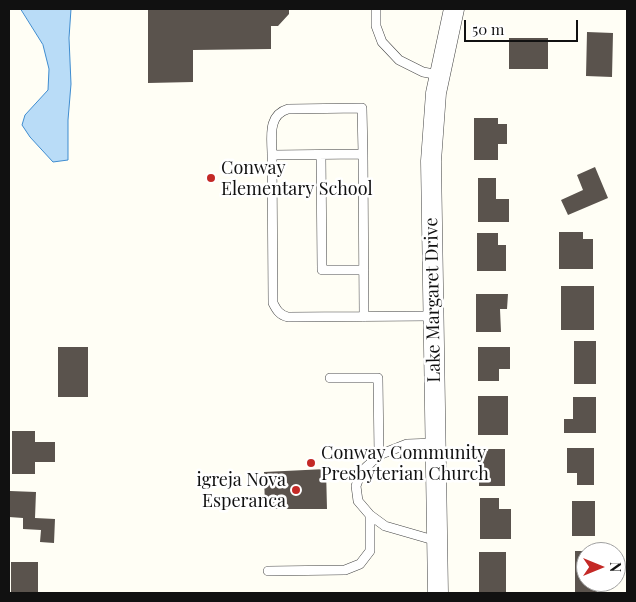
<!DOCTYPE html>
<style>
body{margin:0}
#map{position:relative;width:636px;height:602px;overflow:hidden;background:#fffef5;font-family:"Playfair Display",serif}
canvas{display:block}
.frame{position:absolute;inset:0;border:10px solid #111;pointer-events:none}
.north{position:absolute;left:576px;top:542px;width:50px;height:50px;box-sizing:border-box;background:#fff;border:1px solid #a0a0a0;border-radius:50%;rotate:90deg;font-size:14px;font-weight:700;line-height:20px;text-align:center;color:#111}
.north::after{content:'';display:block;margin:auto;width:18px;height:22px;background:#c42926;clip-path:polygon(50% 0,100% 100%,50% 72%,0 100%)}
.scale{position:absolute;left:464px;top:20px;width:114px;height:22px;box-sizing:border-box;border:2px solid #111;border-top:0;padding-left:6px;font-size:15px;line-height:18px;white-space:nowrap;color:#111;-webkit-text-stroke:4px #fff;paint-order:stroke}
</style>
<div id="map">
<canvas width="636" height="602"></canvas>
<div class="frame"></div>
<div class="north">N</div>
<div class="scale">50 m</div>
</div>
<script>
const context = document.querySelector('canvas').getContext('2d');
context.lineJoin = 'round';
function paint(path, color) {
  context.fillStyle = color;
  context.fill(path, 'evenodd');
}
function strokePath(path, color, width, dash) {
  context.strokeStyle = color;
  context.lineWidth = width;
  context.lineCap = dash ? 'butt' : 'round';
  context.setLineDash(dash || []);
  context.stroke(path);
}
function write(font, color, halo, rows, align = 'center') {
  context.font = font + ' "Playfair Display",serif';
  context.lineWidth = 5;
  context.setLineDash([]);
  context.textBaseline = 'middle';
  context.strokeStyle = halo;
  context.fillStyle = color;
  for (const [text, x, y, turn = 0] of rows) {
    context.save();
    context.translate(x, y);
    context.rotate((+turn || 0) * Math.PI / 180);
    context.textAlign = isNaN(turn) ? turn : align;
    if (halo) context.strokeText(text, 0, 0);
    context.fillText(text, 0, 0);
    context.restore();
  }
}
const water = new Path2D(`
 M 21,9 L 71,9 L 69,38 L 71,84 L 68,120 L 68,160 L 53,162 L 30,137 L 22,125 L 25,115 L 48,90 L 49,69 L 43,45 Z`);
paint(water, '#b9dcf7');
strokePath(water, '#3f8ccf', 1);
paint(new Path2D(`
 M 148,9 L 289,9 L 289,14 L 278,26 L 271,26 L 271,49 L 193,50 L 193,82 L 148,83 Z
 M 587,32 L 613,33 L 612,77 L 586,76 Z
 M 509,38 L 548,38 L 548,69 L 509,69 Z
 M 474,118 L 498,118 L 498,124 L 507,124 L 507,144 L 498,144 L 498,160 L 474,160 Z
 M 595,167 L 608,198 L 568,215 L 561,200 L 583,190 L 577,175 Z
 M 478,178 L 496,178 L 496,199 L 509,199 L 509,222 L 478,222 Z
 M 559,232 L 583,232 L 583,239 L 593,239 L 593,269 L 559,269 Z
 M 477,233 L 498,233 L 498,245 L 506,245 L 506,271 L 477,271 Z
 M 561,286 L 594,286 L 594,330 L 561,330 Z
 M 476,294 L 508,294 L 507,309 L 500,309 L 501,332 L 476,332 Z
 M 574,341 L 596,341 L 596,384 L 574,384 Z
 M 58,347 L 88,347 L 88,397 L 58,397 Z
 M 478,347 L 510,347 L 510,369 L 499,369 L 499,381 L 478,381 Z
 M 478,396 L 508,396 L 508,435 L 478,435 Z
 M 573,397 L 596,397 L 596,433 L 564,433 L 564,419 L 573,419 Z
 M 12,431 L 35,431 L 35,442 L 55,442 L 55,462 L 35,462 L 35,474 L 12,474 Z
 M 567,448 L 594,448 L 594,485 L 577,485 L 577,473 L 567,473 Z
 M 479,449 L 505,449 L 505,486 L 479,486 Z
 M 326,469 L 327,509 L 265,509 L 264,472 Z
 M 10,491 L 36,492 L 35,518 L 55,519 L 54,543 L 40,542 L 41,530 L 23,529 L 23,518 L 9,517 Z
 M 480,498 L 499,498 L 499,509 L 511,509 L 511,539 L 480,539 Z
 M 572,501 L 595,501 L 595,536 L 572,536 Z
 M 575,551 L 586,551 L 586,582 L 597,582 L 597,593 L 575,593 Z
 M 479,552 L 506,552 L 506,593 L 479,593 Z
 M 11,562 L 38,562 L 38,593 L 11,593 Z`), '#5a534d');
const service = new Path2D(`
 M 376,9 L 376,26 L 382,42 L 399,60 L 423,72 L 439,75
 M 272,155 C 272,138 267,115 288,109 L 362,108 L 363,154
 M 321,155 L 322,270 L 364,270
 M 364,317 L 363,154 L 272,155 L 273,303 C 277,311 280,315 288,317 L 433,316
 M 330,378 L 378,378 L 379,455
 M 436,443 L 407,444 L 379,455 L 361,472 L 356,486 L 358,501 L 370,515 L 385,526 L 437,541
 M 268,571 L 345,570 L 360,564 L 370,551 L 370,515`);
const tertiary = new Path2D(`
 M 438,593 L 431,161 L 436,93 L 454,9`);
strokePath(service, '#444', 10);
strokePath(tertiary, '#444', 21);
strokePath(service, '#fff', 9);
strokePath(tertiary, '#fff', 20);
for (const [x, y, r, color] of [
 [211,178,5,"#c42926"],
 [311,463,5,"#c42926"],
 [296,490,5,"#c42926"]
]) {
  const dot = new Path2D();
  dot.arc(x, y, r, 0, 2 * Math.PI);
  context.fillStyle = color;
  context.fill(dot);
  strokePath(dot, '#fff', 2);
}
write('18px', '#111', '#fff', [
 ["Conway",221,168],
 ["Elementary School",221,189],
 ["Conway Community",321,453],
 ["Presbyterian Church",321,474],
 ["igreja Nova",286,480,"right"],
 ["Esperanca",286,501,"right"]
], 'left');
write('18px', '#111', '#fff', [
 ["Lake Margaret Drive",433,300,-91]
]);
</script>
